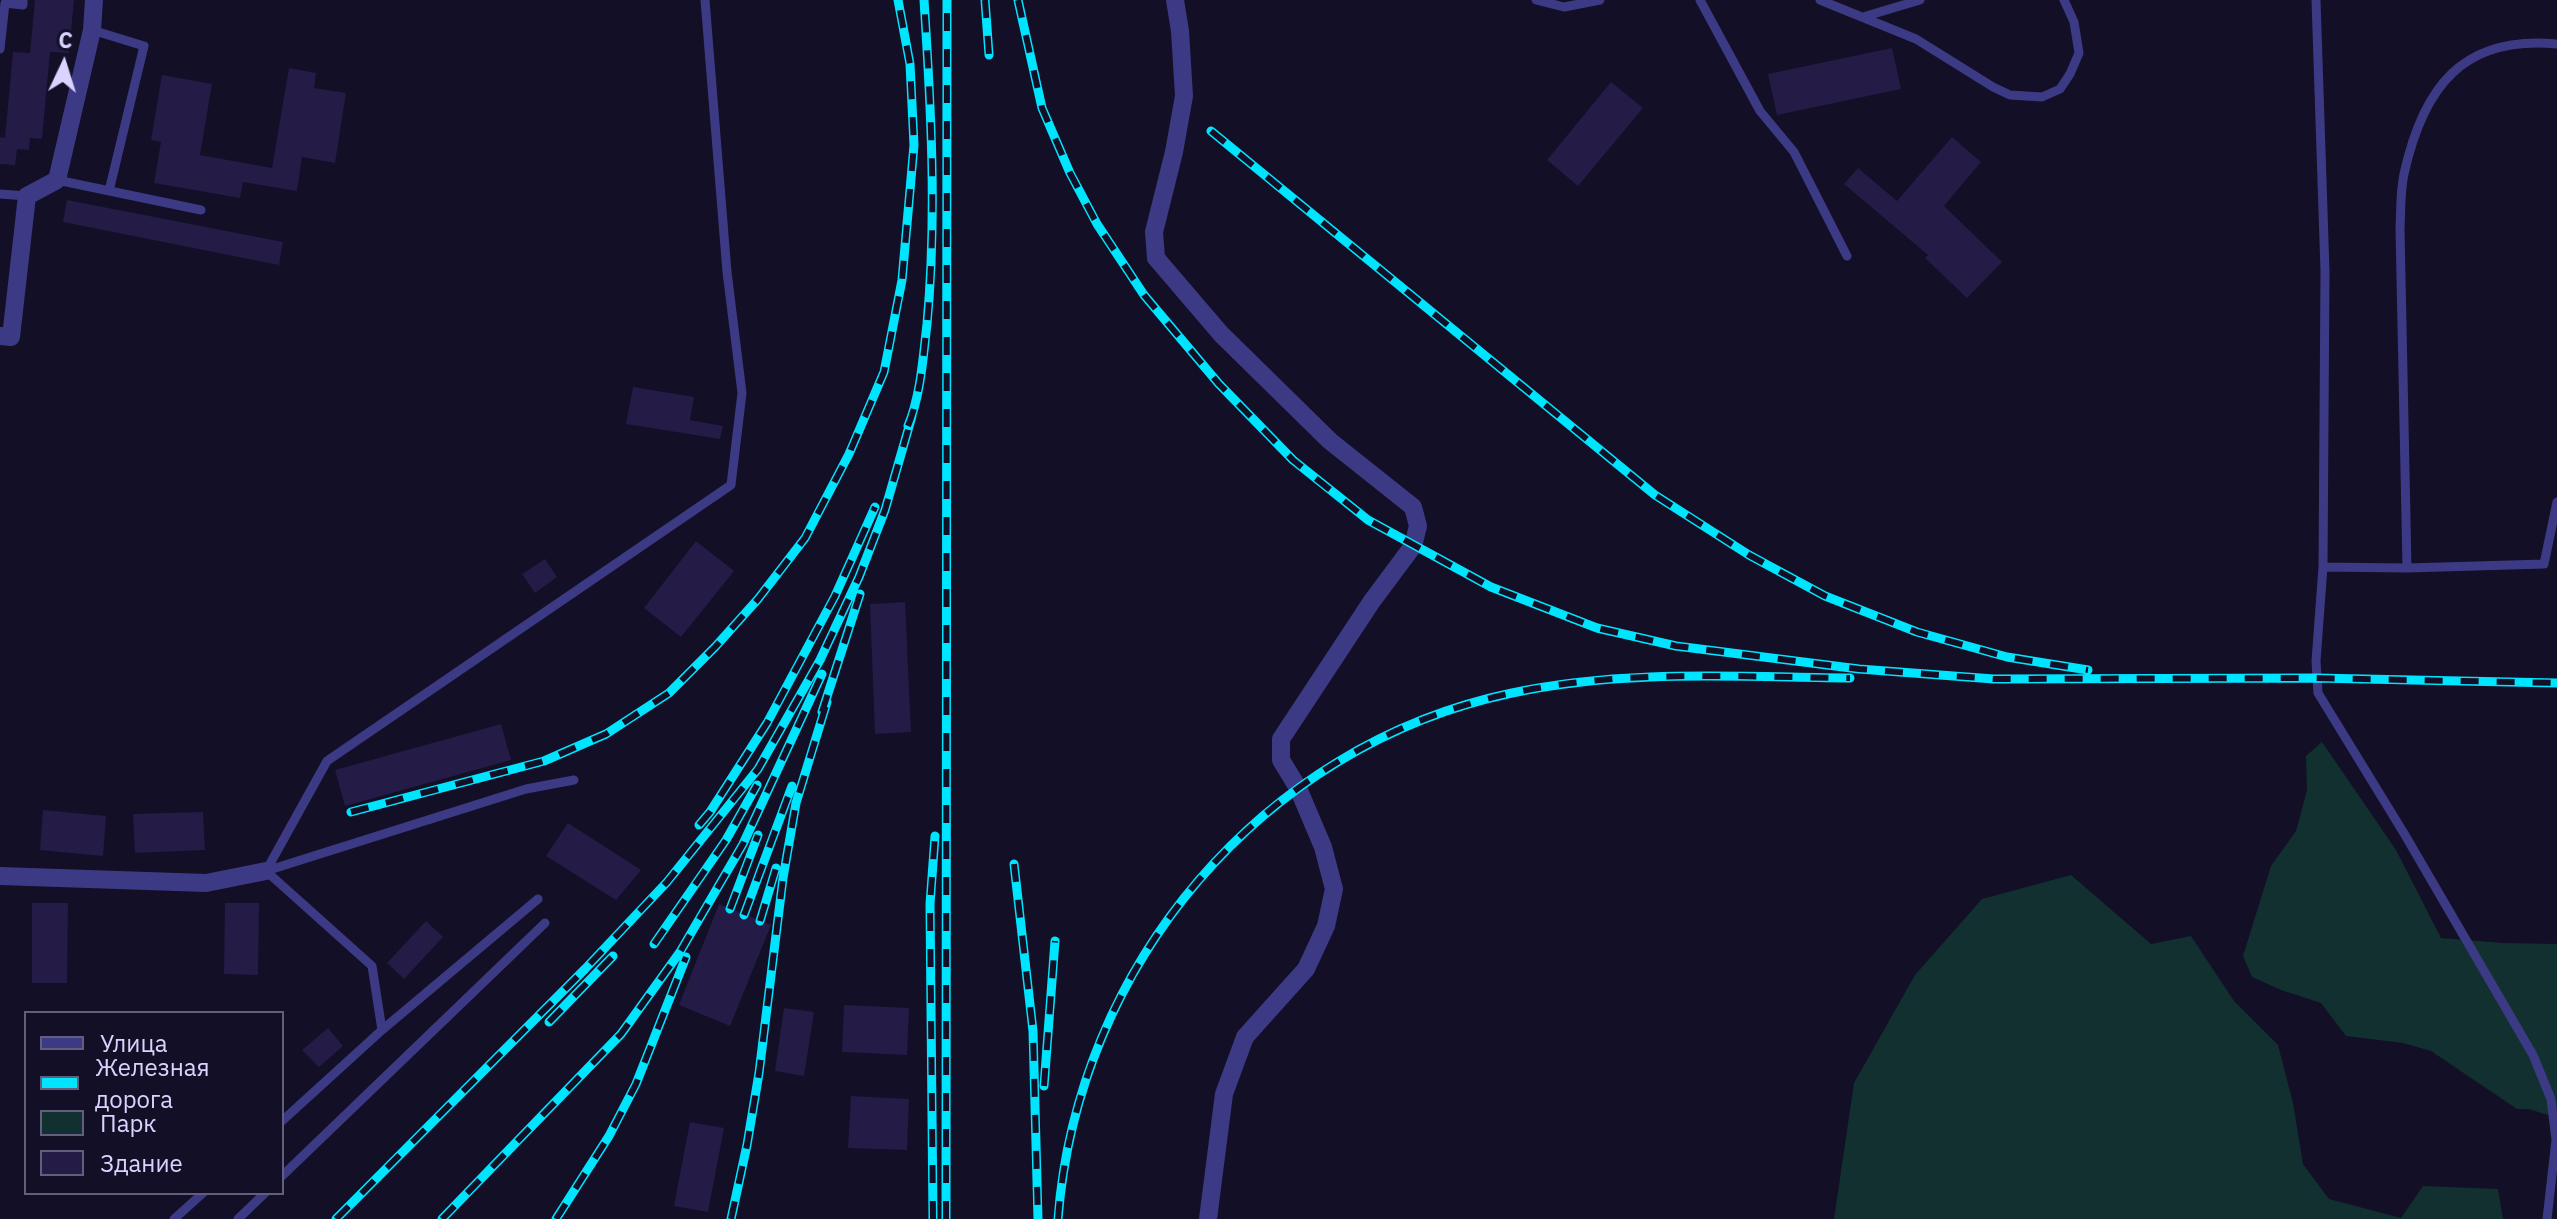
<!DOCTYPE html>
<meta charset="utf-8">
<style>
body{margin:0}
#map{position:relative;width:2557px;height:1219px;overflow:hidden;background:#130f26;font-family:"IBM Plex Sans",sans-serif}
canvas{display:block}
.legend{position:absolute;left:24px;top:1011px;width:260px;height:184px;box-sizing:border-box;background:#130f26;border:2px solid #625e7d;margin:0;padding:10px 14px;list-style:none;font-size:24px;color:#d9d4ff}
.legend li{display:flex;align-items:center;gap:16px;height:40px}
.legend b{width:40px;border:2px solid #625e7d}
.north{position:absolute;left:24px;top:24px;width:80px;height:80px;-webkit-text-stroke:6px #130f26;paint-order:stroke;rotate:4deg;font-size:22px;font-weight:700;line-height:32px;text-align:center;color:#d9d4ff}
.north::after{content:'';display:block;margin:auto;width:28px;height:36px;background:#d9d4ff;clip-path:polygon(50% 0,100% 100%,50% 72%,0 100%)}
</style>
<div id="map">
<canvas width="2557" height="1219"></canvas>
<ul class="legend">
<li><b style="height:10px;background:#3d3a85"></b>Улица</li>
<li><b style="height:10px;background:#00e5ff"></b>Железная дорога</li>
<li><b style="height:22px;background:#12302f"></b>Парк</li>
<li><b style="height:22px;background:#241b47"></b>Здание</li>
</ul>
<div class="north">С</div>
</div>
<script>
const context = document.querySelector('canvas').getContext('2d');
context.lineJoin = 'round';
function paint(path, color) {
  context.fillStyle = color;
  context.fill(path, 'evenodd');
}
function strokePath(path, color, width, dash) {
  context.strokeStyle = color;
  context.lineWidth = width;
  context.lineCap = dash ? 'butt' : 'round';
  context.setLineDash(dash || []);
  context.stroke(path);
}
paint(new Path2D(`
 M 2322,742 L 2396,850 L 2441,938 L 2503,943 L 2557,944 L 2557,1118 L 2529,1109 L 2517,1109 L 2431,1051 L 2403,1043 L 2346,1036 L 2321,1003 L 2281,990 L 2252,977 L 2243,956 L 2271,866 L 2296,831 L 2307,790 L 2306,756 Z
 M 2071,875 L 2151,944 L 2191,936 L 2234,1001 L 2278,1045 L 2293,1103 L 2303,1164 L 2329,1199 L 2401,1218 L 2423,1186 L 2498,1189 L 2503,1219 L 1834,1219 L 1854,1083 L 1915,975 L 1982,899 Z`), '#12302f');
paint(new Path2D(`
 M 35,0 L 74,0 L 69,53 L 50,52 L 42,139 L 30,138 L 29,150 L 17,149 L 15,165 L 0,164 L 0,137 L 5,138 L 13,52 L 30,53 Z
 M 1892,48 L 1901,89 L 1777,115 L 1768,74 Z
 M 289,68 L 316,73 L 314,88 L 346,93 L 335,163 L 302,157 L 297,191 L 243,182 L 240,198 L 154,183 L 161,142 L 151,140 L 162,75 L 212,84 L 200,155 L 272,168 Z
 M 1611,82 L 1643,108 L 1578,186 L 1547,160 Z
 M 1952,137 L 1981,162 L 1944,206 L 2002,262 L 1967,298 L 1925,258 L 1928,255 L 1844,184 L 1858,168 L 1897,201 Z
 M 67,200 L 283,242 L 279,265 L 63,222 Z
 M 633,387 L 694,397 L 690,420 L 723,426 L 720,439 L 626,424 Z
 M 696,541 L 734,571 L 681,637 L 644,608 Z
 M 545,559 L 557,577 L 535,593 L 522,574 Z
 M 905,602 L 911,732 L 875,734 L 870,604 Z
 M 501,724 L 511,760 L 345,806 L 335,770 Z
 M 43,810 L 106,816 L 103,856 L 40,850 Z
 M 203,812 L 205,850 L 135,853 L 133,814 Z
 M 568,823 L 641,870 L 616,900 L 546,856 Z
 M 32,903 L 68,903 L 67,983 L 32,983 Z
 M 225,903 L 259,903 L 258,975 L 224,974 Z
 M 719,904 L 771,925 L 730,1026 L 679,1005 Z
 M 426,921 L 443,937 L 404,979 L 387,963 Z
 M 844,1005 L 909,1008 L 907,1055 L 842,1052 Z
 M 784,1008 L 814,1012 L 804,1076 L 775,1071 Z
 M 328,1028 L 343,1046 L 319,1067 L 302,1050 Z
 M 851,1096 L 909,1099 L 907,1150 L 848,1148 Z
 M 690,1122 L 724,1128 L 708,1212 L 674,1206 Z`), '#241b47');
strokePath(new Path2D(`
 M 1536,0 L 1564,7 L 1600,0
 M 1700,0 L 1760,111 L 1794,152 L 1847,256
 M 1820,0 L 1916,39 L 1993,87 L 2010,95 L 2042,97 L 2060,89 L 2070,74 L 2079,53 L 2074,22 L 2064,0
 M 2316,0 L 2325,271 L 2323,567 L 2316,661 L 2318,693 L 2405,835 L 2533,1055 L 2551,1099 L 2556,1140 L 2547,1219
 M 1863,17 L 1920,0
 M 92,30 L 144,46 L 109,191
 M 0,49 L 5,3 L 23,5 L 23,0
 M 57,180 L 201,210
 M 0,194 L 27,196
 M 2323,567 L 2407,568 L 2544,564 L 2557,502
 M 2407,568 L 2400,229 C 2401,211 2400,192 2404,174 C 2423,88 2462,35 2557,44
 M 266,871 L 327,761 L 731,485 L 742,393 L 727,272 L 705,0
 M 266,871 L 526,789 L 574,780
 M 266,871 L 372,966 L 382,1030
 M 282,1121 L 382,1030 L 538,899
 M 282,1176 L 545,923
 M 174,1219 L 203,1193
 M 238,1219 L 265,1193`), '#3d3a85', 9);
strokePath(new Path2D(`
 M 1175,0 L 1180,31 L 1184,96 L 1174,152 L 1154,232 L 1156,258 L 1221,334 L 1330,441 L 1413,507 L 1418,526 L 1413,546 L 1372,601 L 1281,739 L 1281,760 L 1298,788 L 1323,847 L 1334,889 L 1326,926 L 1306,969 L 1245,1037 L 1224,1094 L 1208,1219
 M 0,336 L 11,337 L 27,196 L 57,180 L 92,30 L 94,0
 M 0,876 L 206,883 L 266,871`), '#3d3a85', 18);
const rail = new Path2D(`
 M 985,0 L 989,55
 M 1018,0 L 1042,108 L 1070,173 L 1097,224 L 1144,295 L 1219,384 L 1293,460 L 1368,520 L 1491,587 L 1597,628 L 1676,646 L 1859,669 L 1994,679 L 2316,678 L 2557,683
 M 1211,131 L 1655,495 L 1749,555 L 1825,596 L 1917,632 L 2007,657 L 2088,670
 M 908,426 C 921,394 923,357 927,324 C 937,216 931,108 924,0
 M 822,712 L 860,594
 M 351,812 L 544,761 L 606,734 L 669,693 L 715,647 L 758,599 L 805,538 L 849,454 L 884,372 L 902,280 L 914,145 L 910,64 L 898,0
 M 699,825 L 710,812 L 767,723 L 835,596 L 875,507
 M 1014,864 L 1033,1031 L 1038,1219
 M 730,909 L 758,835
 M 744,915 L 792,786
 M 760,921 L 776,868
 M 654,944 L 726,840 L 757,785
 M 549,1022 L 613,956
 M 1044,1086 L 1055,941
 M 336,1219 L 585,969 L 667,882 L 758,769 L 820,660 L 859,577 L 885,510 L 912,416
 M 442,1219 L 621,1034 L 680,952 L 743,844 L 822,674
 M 556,1219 L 609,1136 L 636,1084 L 686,957
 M 731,1219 L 747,1145 L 759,1073 L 783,878 L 796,803 L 827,702
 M 933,1219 L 930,904 L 935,836
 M 946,1219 L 947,0
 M 1058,1219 C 1077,966 1262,745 1512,693 C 1623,669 1738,677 1850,678`);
strokePath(rail, '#00e5ff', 9);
strokePath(rail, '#130f26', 6, [18]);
</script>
